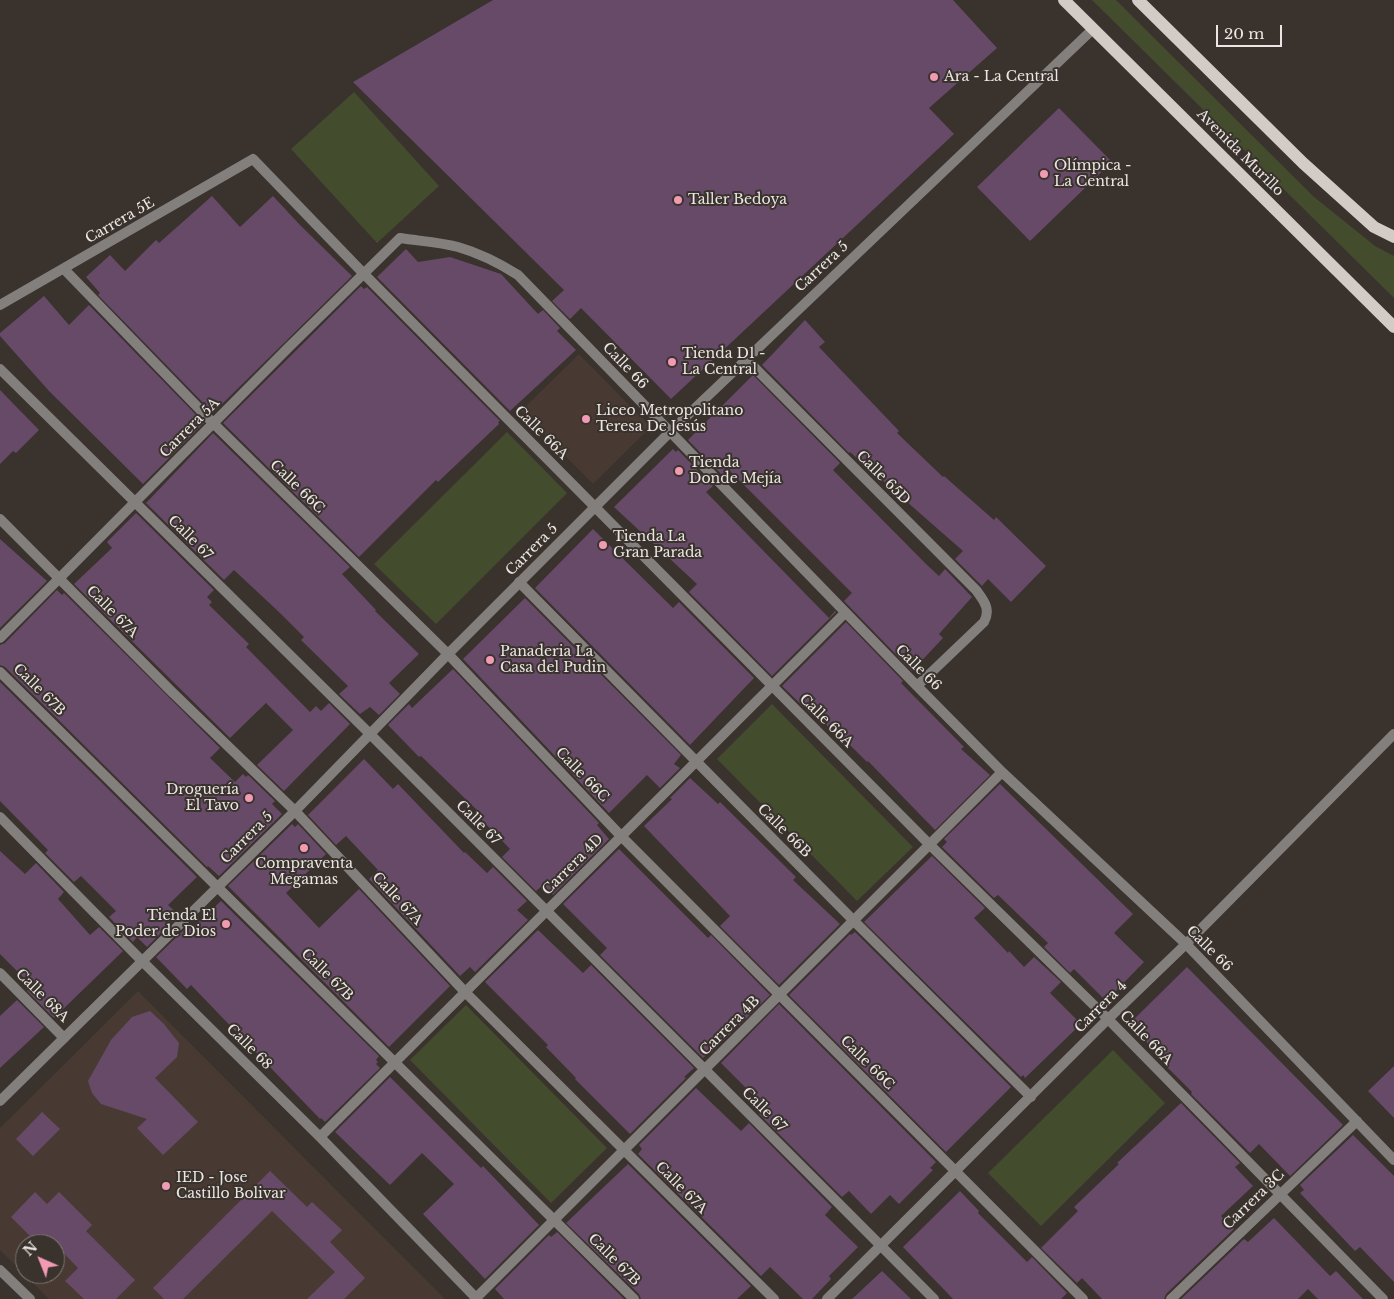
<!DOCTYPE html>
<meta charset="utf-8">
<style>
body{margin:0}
#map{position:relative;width:1394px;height:1299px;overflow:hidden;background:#39322d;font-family:"Libre Baskerville",serif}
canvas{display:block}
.north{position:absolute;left:15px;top:1234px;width:50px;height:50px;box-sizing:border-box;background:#39322d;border:1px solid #807a76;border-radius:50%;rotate:316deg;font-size:14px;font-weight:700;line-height:20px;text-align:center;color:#ebe6e3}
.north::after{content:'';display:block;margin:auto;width:18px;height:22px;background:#f19ab3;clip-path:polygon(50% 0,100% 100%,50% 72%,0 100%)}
.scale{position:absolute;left:1216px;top:25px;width:66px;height:22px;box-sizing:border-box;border:2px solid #ebe6e3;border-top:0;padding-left:6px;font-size:15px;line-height:18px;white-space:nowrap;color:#ebe6e3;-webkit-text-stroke:4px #39322d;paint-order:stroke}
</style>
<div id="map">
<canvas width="1394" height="1299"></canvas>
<div class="north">N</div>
<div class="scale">20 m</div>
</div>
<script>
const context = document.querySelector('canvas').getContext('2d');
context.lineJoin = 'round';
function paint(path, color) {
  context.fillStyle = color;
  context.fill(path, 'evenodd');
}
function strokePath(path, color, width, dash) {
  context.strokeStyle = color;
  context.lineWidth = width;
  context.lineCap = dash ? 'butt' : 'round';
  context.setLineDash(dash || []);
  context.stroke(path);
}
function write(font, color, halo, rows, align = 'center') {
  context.font = font + ' "Libre Baskerville",serif';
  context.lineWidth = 4;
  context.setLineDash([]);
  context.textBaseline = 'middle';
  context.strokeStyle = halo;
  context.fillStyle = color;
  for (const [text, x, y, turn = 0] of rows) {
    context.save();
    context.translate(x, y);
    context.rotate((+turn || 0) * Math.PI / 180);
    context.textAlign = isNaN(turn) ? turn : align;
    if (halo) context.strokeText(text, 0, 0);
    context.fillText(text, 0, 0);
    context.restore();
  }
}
paint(new Path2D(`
 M 579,354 L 651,427 L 593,484 L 521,411 Z
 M 138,991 L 445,1299 L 49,1299 L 0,1250 L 0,1128 ZM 25,1244 L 55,1244 L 55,1274 L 25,1274 Z`), '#483a32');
paint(new Path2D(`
 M 1092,0 L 1116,0 L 1313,196 L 1375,246 L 1394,256 L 1394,298 Z
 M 354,92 L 439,186 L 377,243 L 291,149 Z
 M 507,432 L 567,493 L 436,624 L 374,564 Z
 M 772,704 L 913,847 L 857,901 L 717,759 Z
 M 466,1005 L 607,1148 L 551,1203 L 410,1060 Z
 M 1113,1050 L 1165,1103 L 1041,1226 L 988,1173 Z`), '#444c2e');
paint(new Path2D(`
 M 493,0 L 953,0 L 997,48 L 929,108 L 954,134 L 671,399 L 581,308 L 570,319 L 552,301 L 564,290 L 353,82 Z
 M 1059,108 L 1112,162 L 1030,241 L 977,187 Z
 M 212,196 L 240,227 L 273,196 L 300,225 L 352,276 L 213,413 L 98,295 L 100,293 L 86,277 L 110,255 L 125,271 L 156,240 L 159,243 Z
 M 406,249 L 418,262 L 450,257 L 501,274 L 538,314 L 543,310 L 560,328 L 557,331 L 576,350 L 510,411 L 377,277 Z
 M 361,286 L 364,289 L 367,287 L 500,421 L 498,422 L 499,424 L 438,482 L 436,480 L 359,557 L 223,423 Z
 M 44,296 L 69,325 L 89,305 L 204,423 L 143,484 L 49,391 L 0,336 L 0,333 Z
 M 805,320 L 825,342 L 819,347 L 899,431 L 897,433 L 943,477 L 944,476 L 994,520 L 996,517 L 1046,566 L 1011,602 L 988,579 L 982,586 L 955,559 L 963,551 L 850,452 L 849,453 L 762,365 Z
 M 753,375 L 840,463 L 833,470 L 926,564 L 939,576 L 945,569 L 972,597 L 939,634 L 943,638 L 912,671 L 844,601 L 852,593 L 729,470 L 723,476 L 688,440 Z
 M 0,390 L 39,430 L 16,453 L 13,451 L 0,464 Z
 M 213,433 L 350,567 L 342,574 L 376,610 L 375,611 L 419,654 L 389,683 L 400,694 L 379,715 L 370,707 L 360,714 L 339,694 L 348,686 L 301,640 L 304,637 L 280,613 L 234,570 L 224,580 L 146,503 Z
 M 673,449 L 676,452 L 678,450 L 713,486 L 706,492 L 829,618 L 835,611 L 836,612 L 772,676 L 689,592 L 697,584 L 614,507 Z
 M 136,513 L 214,590 L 207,597 L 212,602 L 209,605 L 249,644 L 246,647 L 310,712 L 316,706 L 321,711 L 329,703 L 350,724 L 284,791 L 257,765 L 293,730 L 266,703 L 230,738 L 74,584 L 112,548 L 107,542 Z
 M 593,529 L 673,608 L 679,602 L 754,678 L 690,745 L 535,588 Z
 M 0,539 L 47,581 L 0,628 Z
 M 57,590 L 62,595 L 64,593 L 220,748 L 210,758 L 235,782 L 243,774 L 246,777 L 248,775 L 275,801 L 272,804 L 282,814 L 219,876 L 208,866 L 207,867 L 5,667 L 0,665 L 0,645 L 5,643 Z
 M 525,598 L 681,755 L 674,764 L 680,768 L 660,788 L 647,775 L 609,813 L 463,659 Z
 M 846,622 L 903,681 L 901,683 L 964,747 L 961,749 L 990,775 L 935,830 L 868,761 L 867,762 L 839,734 L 837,736 L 813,711 L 811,714 L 782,686 Z
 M 453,669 L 599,823 L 597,825 L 609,839 L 553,895 L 542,886 L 536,891 L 502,857 L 510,849 L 476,814 L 478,811 L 421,756 L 419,757 L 388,725 L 409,704 L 412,708 Z
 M 0,682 L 197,877 L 168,905 L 179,915 L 147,947 L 137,937 L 133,942 L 109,917 L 116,911 L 81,876 L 74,882 L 45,853 L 48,850 L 0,801 Z
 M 364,759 L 393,789 L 398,784 L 464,853 L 465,852 L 487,873 L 493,867 L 527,901 L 517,910 L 528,920 L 475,972 L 470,967 L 460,976 L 369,879 L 378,870 L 346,836 L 336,845 L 308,815 Z
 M 690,778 L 718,804 L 720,802 L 796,877 L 793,880 L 840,924 L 779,985 L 720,926 L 730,916 L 644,826 L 672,799 L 670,798 Z
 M 1000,784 L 1133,914 L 1114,933 L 1144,962 L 1106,1001 L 1074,969 L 1070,973 L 1044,947 L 1048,943 L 998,895 L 994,898 L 942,847 L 947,842 L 944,839 Z
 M 292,824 L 295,827 L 298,824 L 326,854 L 286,893 L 319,928 L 359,889 L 450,986 L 389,1047 L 228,886 Z
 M 619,849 L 708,938 L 711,935 L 770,995 L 711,1053 L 710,1052 L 703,1058 L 600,955 L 607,948 L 563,904 Z
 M 0,851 L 25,874 L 36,863 L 64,892 L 58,899 L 90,935 L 99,927 L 123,951 L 54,1018 L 27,991 L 32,986 L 0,954 Z
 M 932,856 L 985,908 L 974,918 L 1008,953 L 1009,951 L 1024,967 L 1034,957 L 1061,982 L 1050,993 L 1081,1024 L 1025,1078 L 1023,1075 L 1021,1077 L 864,922 Z
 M 221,901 L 379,1056 L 376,1060 L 378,1062 L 376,1064 L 380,1068 L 325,1122 L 321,1118 L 320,1119 L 191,985 L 187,989 L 156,957 L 189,925 L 192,928 Z
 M 538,930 L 583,973 L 591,965 L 694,1068 L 684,1077 L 686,1078 L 630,1134 L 575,1079 L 576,1078 L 546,1047 L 548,1045 L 485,982 Z
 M 855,932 L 1011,1087 L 946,1152 L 789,995 L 850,934 L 851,935 Z
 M 1187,967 L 1343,1125 L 1290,1176 L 1259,1144 L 1250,1153 L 1191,1094 L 1192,1092 L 1155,1055 L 1157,1053 L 1129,1024 Z
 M 17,1000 L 44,1027 L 0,1068 L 0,1016 Z
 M 779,1004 L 936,1162 L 930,1168 L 933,1170 L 899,1204 L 890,1195 L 871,1214 L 849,1191 L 842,1197 L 759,1114 L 765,1107 L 721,1063 Z
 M 150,1011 L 163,1023 L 179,1043 L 177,1057 L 155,1078 L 198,1122 L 163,1155 L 137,1128 L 147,1119 L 101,1104 L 92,1093 L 88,1081 L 111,1040 L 132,1017 Z
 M 1394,1066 L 1394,1118 L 1368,1091 Z
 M 390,1077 L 481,1168 L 483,1166 L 539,1225 L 485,1279 L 423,1214 L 454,1184 L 422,1153 L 390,1185 L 335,1132 Z
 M 696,1088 L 741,1131 L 749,1123 L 832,1207 L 825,1215 L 858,1247 L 829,1276 L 831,1279 L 812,1299 L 803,1299 L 770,1267 L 761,1276 L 638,1154 L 642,1149 L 639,1145 Z
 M 1181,1103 L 1240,1163 L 1235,1167 L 1253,1186 L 1221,1216 L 1234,1229 L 1166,1294 L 1164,1299 L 1102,1299 L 1082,1278 L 1077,1283 L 1041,1248 L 1078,1211 L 1074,1207 L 1119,1164 L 1117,1163 Z
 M 42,1112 L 60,1129 L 33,1156 L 16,1139 Z
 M 1353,1135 L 1394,1176 L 1394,1282 L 1360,1247 L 1355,1251 L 1300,1193 L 1304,1190 L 1300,1185 Z
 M 628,1164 L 751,1286 L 737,1299 L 641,1299 L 639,1294 L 566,1223 Z
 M 270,1171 L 307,1207 L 312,1202 L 342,1230 L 330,1242 L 365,1278 L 344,1299 L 307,1299 L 335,1272 L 272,1211 L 183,1299 L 164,1299 L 153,1288 Z
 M 960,1191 L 979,1211 L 978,1213 L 1027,1262 L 1032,1257 L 1067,1293 L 1061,1299 L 953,1299 L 903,1247 Z
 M 35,1192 L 47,1204 L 59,1192 L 92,1225 L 86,1231 L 135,1280 L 116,1299 L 84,1299 L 65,1281 L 78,1268 L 55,1244 L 38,1244 L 11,1217 Z
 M 1274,1218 L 1330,1276 L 1336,1271 L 1363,1299 L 1318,1299 L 1308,1289 L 1298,1299 L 1181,1299 L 1244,1239 L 1248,1242 Z
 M 557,1232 L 624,1299 L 504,1299 L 495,1289 L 549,1235 L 551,1237 Z
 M 882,1271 L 911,1299 L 852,1299 Z`), '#664a68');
strokePath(new Path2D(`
 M 64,269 L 213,423 L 448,654 L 621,836 L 1083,1299
 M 0,305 L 253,159 L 364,274 L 930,845 L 1108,1019 L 1383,1299
 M 746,359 L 976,590 C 984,601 991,609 984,622 L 917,686
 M 0,369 L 369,733 L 934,1299
 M 0,519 L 171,691 L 295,811 L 465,992 L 774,1299
 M 519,582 L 854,921 L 1031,1097
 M 0,638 L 289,347 L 400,238 C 419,241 439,242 458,247 C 479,253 499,263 518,275 L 917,686 L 1002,772 L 1186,944 L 1394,1160
 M 0,672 L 634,1299
 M 0,817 L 141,960 L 320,1137 L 477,1299
 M 0,973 L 64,1038
 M 320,1137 L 845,613
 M 476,1298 L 1002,772
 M 1171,1299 L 1357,1121`), '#837f7d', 10);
strokePath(new Path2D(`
 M 0,1101 L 295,811 L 448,654 L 670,432 L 1093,29
 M 0,1270 L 30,1299
 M 827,1299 L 1108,1019 L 1186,944 L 1394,734`), '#837f7d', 10);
strokePath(new Path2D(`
 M 1064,0 L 1394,327
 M 1138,0 L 1303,163 L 1374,227 L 1394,237`), '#d3cbc6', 12);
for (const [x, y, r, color] of [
 [934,77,5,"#f19ab3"],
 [1044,174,5,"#f19ab3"],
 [678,200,5,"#f19ab3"],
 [672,362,5,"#f19ab3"],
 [586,419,5,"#f19ab3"],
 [679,471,5,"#f19ab3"],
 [603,545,5,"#f19ab3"],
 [490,660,5,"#f19ab3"],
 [249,798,5,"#f19ab3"],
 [304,848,5,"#f19ab3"],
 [226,924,5,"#f19ab3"],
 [166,1186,5,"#f19ab3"]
]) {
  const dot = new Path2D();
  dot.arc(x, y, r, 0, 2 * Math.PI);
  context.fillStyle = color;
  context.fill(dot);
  strokePath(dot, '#39322d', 2);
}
write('14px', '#ebe6e3', '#39322d', [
 ["Ara - La Central",944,77],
 ["Olímpica -",1054,166],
 ["La Central",1054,182],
 ["Taller Bedoya",688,200],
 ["Tienda D1 -",682,354],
 ["La Central",682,370],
 ["Liceo Metropolitano",596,411],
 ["Teresa De Jesús",596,427],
 ["Tienda",689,463],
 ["Donde Mejía",689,479],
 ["Tienda La",613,537],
 ["Gran Parada",613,553],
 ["Panaderia La",500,652],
 ["Casa del Pudin",500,668],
 ["Droguería",239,790,"right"],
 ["El Tavo",239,806,"right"],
 ["Compraventa",304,864,"center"],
 ["Megamas",304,880,"center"],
 ["Tienda El",216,916,"right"],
 ["Poder de Dios",216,932,"right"],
 ["IED - Jose",176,1178],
 ["Castillo Bolivar",176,1194]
], 'left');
write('14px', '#ebe6e3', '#39322d', [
 ["Avenida Murillo",1240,153,45],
 ["Carrera 5E",120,221,-30],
 ["Carrera 5",822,267,-43],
 ["Calle 66",625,366,46],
 ["Carrera 5A",190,428,-45],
 ["Calle 66A",541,433,45],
 ["Calle 65D",883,478,45],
 ["Calle 66C",297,487,44],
 ["Calle 67",190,538,45],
 ["Carrera 5",532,550,-45],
 ["Calle 67A",112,612,45],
 ["Calle 66",918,668,45],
 ["Calle 67B",39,690,45],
 ["Calle 66A",826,721,45],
 ["Calle 66C",582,775,46],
 ["Calle 67",478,823,45],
 ["Calle 66B",784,831,45],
 ["Carrera 5",247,838,-45],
 ["Carrera 4D",573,865,-45],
 ["Calle 67A",397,899,47],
 ["Calle 66",1209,949,45],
 ["Calle 67B",327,975,45],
 ["Calle 68A",42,996,45],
 ["Carrera 4",1101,1007,-45],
 ["Carrera 4B",730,1026,-45],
 ["Calle 66A",1146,1038,46],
 ["Calle 68",249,1047,45],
 ["Calle 66C",867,1063,45],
 ["Calle 67",764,1110,45],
 ["Calle 67A",681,1188,45],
 ["Carrera 3C",1254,1200,-44],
 ["Calle 67B",614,1260,45]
]);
</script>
